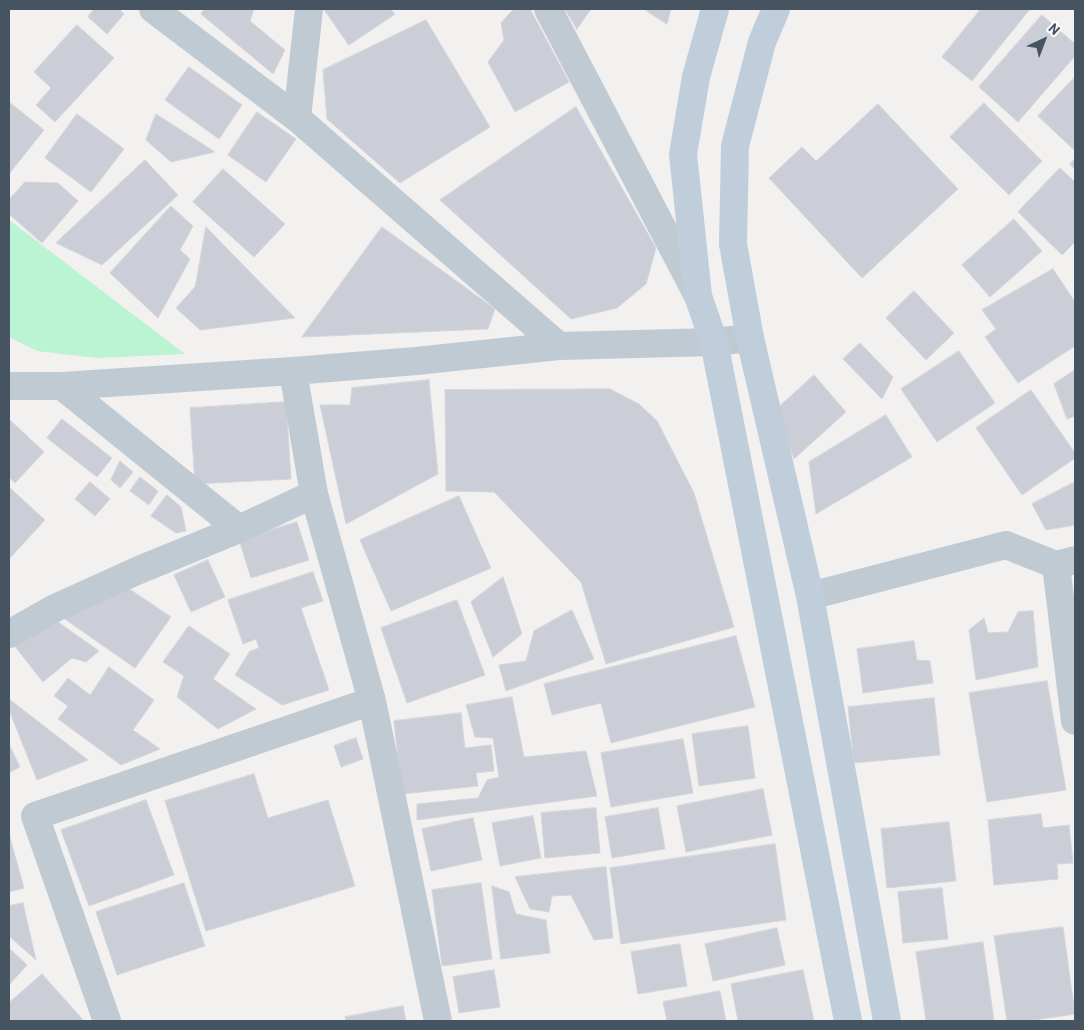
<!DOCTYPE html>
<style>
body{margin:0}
#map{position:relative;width:1084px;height:1030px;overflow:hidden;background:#f3f0f0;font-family:Barlow,sans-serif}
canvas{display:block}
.frame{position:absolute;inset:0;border:10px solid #465360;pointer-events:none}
.north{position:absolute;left:1019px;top:15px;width:50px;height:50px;-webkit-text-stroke:4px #fff;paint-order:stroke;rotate:43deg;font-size:14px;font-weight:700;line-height:20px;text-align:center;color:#465360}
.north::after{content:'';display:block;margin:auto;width:18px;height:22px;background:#465360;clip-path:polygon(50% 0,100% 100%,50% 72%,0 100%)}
</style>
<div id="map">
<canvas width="1084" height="1030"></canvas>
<div class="frame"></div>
<div class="north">N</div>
</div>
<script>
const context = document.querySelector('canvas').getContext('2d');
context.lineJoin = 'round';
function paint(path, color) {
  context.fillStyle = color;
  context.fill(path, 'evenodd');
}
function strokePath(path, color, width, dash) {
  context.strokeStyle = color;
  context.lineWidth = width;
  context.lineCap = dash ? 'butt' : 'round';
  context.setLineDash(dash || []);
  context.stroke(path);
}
paint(new Path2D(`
 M 9,220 L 185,354 L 97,358 L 37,351 L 9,337 Z`), '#baf4d2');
const building = new Path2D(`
 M 94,9 L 119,9 L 124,14 L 107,34 L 88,17 Z
 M 205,9 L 254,9 L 250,21 L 285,50 L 273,74 L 201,14 Z
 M 324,9 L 390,9 L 395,14 L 349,45 Z
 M 514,9 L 530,9 L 569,82 L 515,112 L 488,62 L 504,40 L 501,23 Z
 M 565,9 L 591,9 L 577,29 Z
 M 644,9 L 671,9 L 667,24 Z
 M 981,9 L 1030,9 L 972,81 L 942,57 Z
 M 1042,15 L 1075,44 L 1075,56 L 1018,122 L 979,87 Z
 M 426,20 L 490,127 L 400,183 L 327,119 L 323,70 Z
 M 77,25 L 114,58 L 55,122 L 36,105 L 51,88 L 34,72 Z
 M 189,67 L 242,105 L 219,139 L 165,100 Z
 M 1075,77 L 1075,147 L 1073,149 L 1038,116 Z
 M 9,102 L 44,130 L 9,174 Z
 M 984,103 L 1042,161 L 1009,195 L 950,137 Z
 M 878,104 L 958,189 L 862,278 L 769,178 L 802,147 L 816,161 Z
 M 576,107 L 656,248 L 646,284 L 617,308 L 571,319 L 440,200 Z
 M 257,112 L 296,139 L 266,182 L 228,155 Z
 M 77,114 L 124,149 L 91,192 L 45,158 Z
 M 156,114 L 215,152 L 171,162 L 146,140 Z
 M 1075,159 L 1075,170 L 1070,164 Z
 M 145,160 L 178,195 L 102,265 L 56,243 Z
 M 1060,168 L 1075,182 L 1075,242 L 1062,255 L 1018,212 Z
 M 223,169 L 285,224 L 254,257 L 193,202 Z
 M 25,182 L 58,183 L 78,201 L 42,243 L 9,214 L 9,200 Z
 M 171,206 L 193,226 L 180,250 L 190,259 L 158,318 L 110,273 Z
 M 1014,219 L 1042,251 L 990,297 L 962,265 Z
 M 206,227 L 295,318 L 200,330 L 176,308 L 195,287 Z
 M 382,227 L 495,309 L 488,329 L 302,337 Z
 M 1053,269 L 1075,302 L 1075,346 L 1018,383 L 985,337 L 996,329 L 982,310 Z
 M 914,291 L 954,333 L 926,360 L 886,318 Z
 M 860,343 L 893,377 L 882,399 L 843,359 Z
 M 959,351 L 995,403 L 937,442 L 901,389 Z
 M 1075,370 L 1075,416 L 1067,419 L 1054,384 Z
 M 814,375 L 846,412 L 794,459 L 777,409 Z
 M 429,380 L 438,474 L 346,524 L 320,405 L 350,405 L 352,388 Z
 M 610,389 L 639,404 L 657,421 L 694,493 L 734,627 L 606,664 L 581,582 L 494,492 L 446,491 L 445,390 Z
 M 1031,390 L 1075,453 L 1075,458 L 1022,495 L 976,428 Z
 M 286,402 L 291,479 L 195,484 L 190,408 Z
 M 886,415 L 912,457 L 816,514 L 809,462 Z
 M 9,419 L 44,452 L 15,483 L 9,477 Z
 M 62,419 L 112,458 L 97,477 L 47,438 Z
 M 120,461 L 133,472 L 120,488 L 111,480 Z
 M 140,477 L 158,491 L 149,505 L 130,491 Z
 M 90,482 L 110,499 L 95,516 L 75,499 Z
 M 1075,482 L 1075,525 L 1046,530 L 1032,504 Z
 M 9,487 L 45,520 L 9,559 Z
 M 167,495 L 181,507 L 186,531 L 176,533 L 151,516 Z
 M 459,496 L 491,568 L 391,611 L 360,540 Z
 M 297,522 L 309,560 L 251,578 L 239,540 Z
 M 208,560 L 225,597 L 191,612 L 174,575 Z
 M 313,572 L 323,601 L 301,608 L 329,690 L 282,705 L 235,675 L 250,651 L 259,648 L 256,639 L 243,644 L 228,600 Z
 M 503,577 L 522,634 L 493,657 L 471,602 Z
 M 125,586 L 171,617 L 135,668 L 62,617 Z
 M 457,600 L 485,675 L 407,703 L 381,628 Z
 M 572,610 L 594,659 L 506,691 L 499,665 L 526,661 L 534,631 Z
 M 1033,611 L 1038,667 L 976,680 L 969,630 L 984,618 L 988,633 L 1008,632 L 1018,612 Z
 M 58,622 L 99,651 L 86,662 L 72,658 L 43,682 L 13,644 Z
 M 189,626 L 230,654 L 213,679 L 256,709 L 218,729 L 177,697 L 184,676 L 163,662 Z
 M 736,636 L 755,707 L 611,743 L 601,703 L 552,715 L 544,684 Z
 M 914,641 L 917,660 L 930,661 L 933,683 L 863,693 L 857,649 Z
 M 109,667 L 154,700 L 133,730 L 160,749 L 121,765 L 58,719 L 68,706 L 54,696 L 68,678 L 90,695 Z
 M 1047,681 L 1066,790 L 987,802 L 969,693 Z
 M 512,697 L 524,757 L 586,751 L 597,796 L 417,820 L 417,804 L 478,798 L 487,780 L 499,777 L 493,738 L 475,737 L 466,705 Z
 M 934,698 L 940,755 L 854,763 L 848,707 Z
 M 9,699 L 88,760 L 37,780 L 9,710 Z
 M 461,713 L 465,748 L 491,745 L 494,771 L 476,773 L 478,786 L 402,794 L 394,721 Z
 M 748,726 L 755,778 L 699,786 L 692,734 Z
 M 356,738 L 363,759 L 341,767 L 334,746 Z
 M 683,739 L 693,793 L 611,807 L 601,753 Z
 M 9,744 L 20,767 L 9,773 Z
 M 254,774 L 268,818 L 328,800 L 355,886 L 206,931 L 165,801 Z
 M 763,789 L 772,835 L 686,852 L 677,806 Z
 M 146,800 L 174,875 L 89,906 L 61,830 Z
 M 596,808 L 600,853 L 545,858 L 541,813 Z
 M 658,808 L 665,849 L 612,858 L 605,817 Z
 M 1041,814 L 1043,828 L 1069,825 L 1073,863 L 1057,864 L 1058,879 L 994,885 L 988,820 Z
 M 533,816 L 541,858 L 500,866 L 492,823 Z
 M 473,818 L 482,860 L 431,871 L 422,829 Z
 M 949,822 L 956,881 L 887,888 L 881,829 Z
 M 9,834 L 24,888 L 9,892 Z
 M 775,844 L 786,920 L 621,944 L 610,868 Z
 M 606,867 L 613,938 L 594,940 L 571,895 L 552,896 L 549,912 L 530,909 L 515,877 Z
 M 184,883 L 205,946 L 117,975 L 96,912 Z
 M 481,883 L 492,959 L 442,966 L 432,890 Z
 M 492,886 L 509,892 L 516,914 L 546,920 L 550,953 L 501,959 Z
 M 942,888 L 948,939 L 903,943 L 898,892 Z
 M 23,903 L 36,960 L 10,937 L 9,933 L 9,906 Z
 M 1063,927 L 1075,1014 L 1028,1021 L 1007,1021 L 994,936 Z
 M 777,928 L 785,965 L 713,981 L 705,944 Z
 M 983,942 L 994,1021 L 926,1021 L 916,952 Z
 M 680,944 L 687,986 L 638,994 L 631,952 Z
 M 9,948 L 27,965 L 9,985 Z
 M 494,970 L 500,1007 L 459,1013 L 453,977 Z
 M 803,970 L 814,1021 L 738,1021 L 731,984 Z
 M 42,974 L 84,1021 L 9,1021 L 9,1003 Z
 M 720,991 L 726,1021 L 667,1021 L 663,1002 Z
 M 403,1006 L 406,1021 L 346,1021 L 345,1017 Z`);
paint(building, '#cbced6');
strokePath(building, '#d3d6dc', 1);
strokePath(new Path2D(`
 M 153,9 L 297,118 L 559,346
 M 548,9 L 698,296
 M 297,118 L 309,9
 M 293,371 L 314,494 L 372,701 L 438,1021
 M 9,386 L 62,386 L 293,371 L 416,361 L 559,346 L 714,342 L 750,338
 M 62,386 L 239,529
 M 1056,565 L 1075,721
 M 810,596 L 1006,545 L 1056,565 L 1075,560
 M 9,634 L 55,608 L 139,570 L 239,529 L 314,494
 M 107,1021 L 35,816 L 372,701`), '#bfcad3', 28);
strokePath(new Path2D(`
 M 715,9 L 696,77 L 683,154 L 698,296 L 714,342 L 848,1021
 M 776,9 L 762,42 L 735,146 L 733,244 L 750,338 L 810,596 L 887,1021`), '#c0cddb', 28);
</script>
